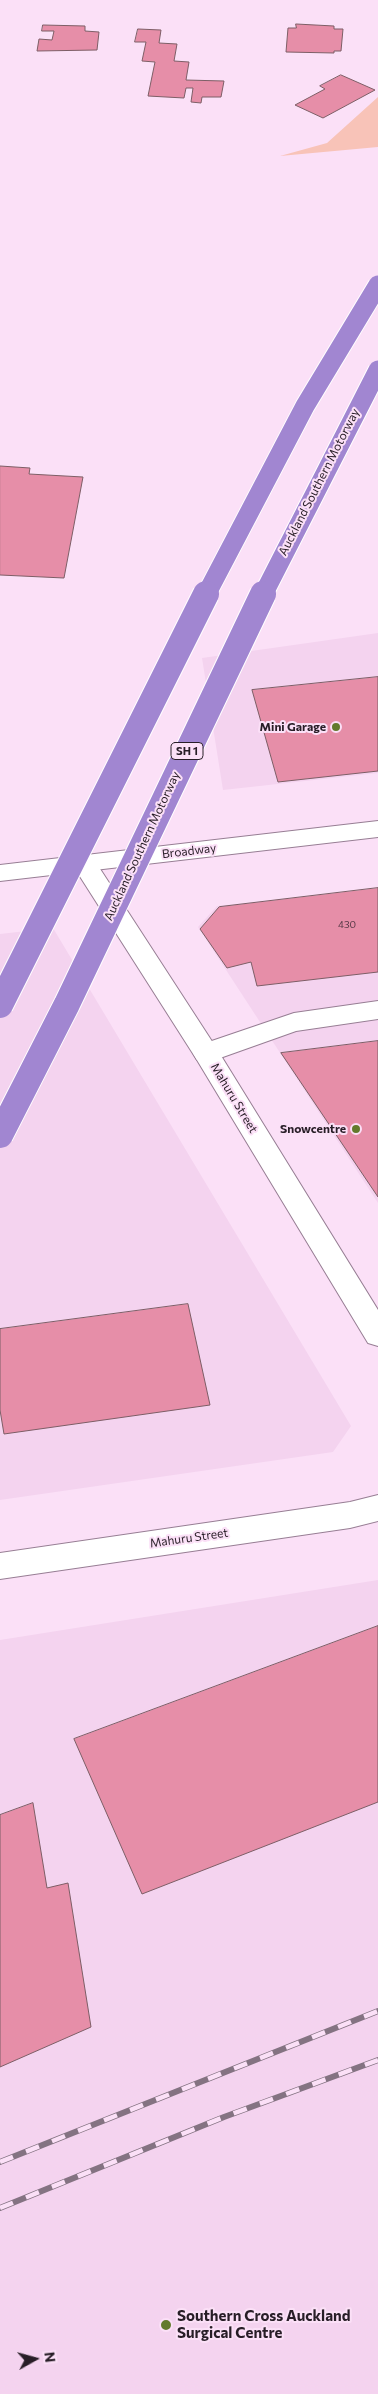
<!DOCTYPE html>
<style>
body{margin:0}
#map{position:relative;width:378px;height:2394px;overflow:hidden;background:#fbe0f7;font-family:Commissioner,sans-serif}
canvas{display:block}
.north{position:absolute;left:10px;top:2334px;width:50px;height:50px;-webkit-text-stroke:4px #fbe0f7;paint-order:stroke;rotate:83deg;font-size:14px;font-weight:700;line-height:20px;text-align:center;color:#281e27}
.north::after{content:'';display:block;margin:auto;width:18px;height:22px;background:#281e27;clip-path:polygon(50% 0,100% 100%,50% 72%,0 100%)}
</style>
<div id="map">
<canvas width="378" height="2394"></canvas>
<div class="north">N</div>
</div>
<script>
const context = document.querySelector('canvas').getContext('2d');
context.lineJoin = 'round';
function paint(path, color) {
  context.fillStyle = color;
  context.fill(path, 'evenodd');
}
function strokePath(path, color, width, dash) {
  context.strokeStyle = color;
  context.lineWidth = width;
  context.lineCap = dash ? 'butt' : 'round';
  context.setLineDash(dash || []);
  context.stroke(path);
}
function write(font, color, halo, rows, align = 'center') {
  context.font = font + ' Commissioner,sans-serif';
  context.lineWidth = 4;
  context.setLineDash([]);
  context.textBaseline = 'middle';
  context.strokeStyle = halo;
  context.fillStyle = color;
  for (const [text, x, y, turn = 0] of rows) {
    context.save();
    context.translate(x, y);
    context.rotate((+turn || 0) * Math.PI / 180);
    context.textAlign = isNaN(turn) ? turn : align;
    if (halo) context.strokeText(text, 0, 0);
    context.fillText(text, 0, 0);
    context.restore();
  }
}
paint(new Path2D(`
 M 378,633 L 378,773 L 223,790 L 202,658 Z
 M 378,889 L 378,1203 L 198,927 L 217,906 Z
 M 53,928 L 351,1426 L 333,1452 L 0,1500 L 0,934 Z
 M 378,1580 L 378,2394 L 0,2394 L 0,1640 Z`), '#f4d3ef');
paint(new Path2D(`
 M 378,97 L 378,147 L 280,156 L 327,143 Z`), '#f8c3b8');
const building = new Path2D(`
 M 296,24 L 334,26 L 334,29 L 343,29 L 341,51 L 334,51 L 334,53 L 286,52 L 288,28 L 296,28 Z
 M 43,25 L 85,26 L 85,31 L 99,32 L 97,50 L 37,51 L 39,39 L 52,40 L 54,31 L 42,31 Z
 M 138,29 L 161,30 L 159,43 L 177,44 L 174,61 L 189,62 L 186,80 L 224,81 L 221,97 L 202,97 L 201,103 L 191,102 L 193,88 L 186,88 L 184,98 L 148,96 L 155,62 L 142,61 L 146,42 L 135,42 Z
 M 341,75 L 375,90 L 323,118 L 295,105 L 325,89 L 320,86 Z
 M 0,466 L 30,468 L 29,474 L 83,477 L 64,578 L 0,575 Z
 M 378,677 L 378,771 L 278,782 L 252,690 Z
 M 378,888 L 378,972 L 257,986 L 251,962 L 227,968 L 200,929 L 219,907 Z
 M 378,1041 L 378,1197 L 281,1053 Z
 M 188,1304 L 210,1405 L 4,1434 L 0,1410 L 0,1329 Z
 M 378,1626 L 378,1802 L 142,1894 L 74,1739 Z
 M 33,1803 L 47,1888 L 68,1883 L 91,2027 L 0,2067 L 0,1815 Z`);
paint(building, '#e68ea8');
strokePath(building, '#7d5e66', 1);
const lane = new Path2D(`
 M 378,1001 L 378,1019 L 296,1031 L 206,1063 L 197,1060 L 193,1053 L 197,1046 L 294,1013 Z`);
const street = new Path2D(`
 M 84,856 L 93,858 L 215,1046 L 378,1310 L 378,1346 L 368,1343 L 197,1060 L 72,864 L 75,858 Z
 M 378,1495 L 378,1521 L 350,1528 L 0,1579 L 0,1553 L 350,1502 Z`);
const secondary = new Path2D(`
 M 378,821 L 378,837 L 0,881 L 0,865 Z`);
strokePath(lane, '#977e94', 2);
strokePath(street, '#977e94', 2);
strokePath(secondary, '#977e94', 2);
paint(lane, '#fff');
paint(street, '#fff');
paint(secondary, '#fff');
const rail = new Path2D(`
 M 0,2162 L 378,2011
 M 0,2208 L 224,2117 L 378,2060`);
strokePath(rail, '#847382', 6);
strokePath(rail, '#fbe0f7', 4.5, [14]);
const highwayBridgeFar1 = new Path2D(`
 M 206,595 L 305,406 L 378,285
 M 263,595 L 378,370`);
const highwayBridge = new Path2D(`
 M 0,1005 L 206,594
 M 0,1135 L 67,1004 L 263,594`);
strokePath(highwayBridgeFar1, '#fff', 21, []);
strokePath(highwayBridge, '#fff', 28, []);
strokePath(highwayBridgeFar1, '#a186d1', 19);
strokePath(highwayBridge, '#a186d1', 26);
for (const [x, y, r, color] of [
 [336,727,5,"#637a2c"],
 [356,1129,5,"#637a2c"],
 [166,2325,6,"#637a2c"]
]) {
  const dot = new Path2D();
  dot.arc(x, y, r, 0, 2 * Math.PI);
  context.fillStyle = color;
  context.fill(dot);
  strokePath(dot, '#fbe0f7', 2);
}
write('10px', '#583a47', null, [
 ["430",347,925]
]);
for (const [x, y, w] of [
 [187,751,32]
]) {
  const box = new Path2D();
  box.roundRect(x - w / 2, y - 8.5, w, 17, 4);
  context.fillStyle = '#fbe0f7';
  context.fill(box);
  strokePath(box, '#281e27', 1);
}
write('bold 11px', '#281e27', null, [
 ["SH 1",187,751]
]);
write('12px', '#281e27', '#fbe0f7', [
 ["Auckland Southern Motorway",319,482,-63],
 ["Auckland Southern Motorway",142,846,-65],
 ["Broadway",189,851,-7],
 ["Mahuru Street",234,1098,59],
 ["Mahuru Street",189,1538,-8]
]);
write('bold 12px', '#281e27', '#fbe0f7', [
 ["Mini Garage",326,727],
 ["Snowcentre",346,1129]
], 'right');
write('bold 15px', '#281e27', '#fbe0f7', [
 ["Southern Cross Auckland",177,2316],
 ["Surgical Centre",177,2333]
], 'left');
</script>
